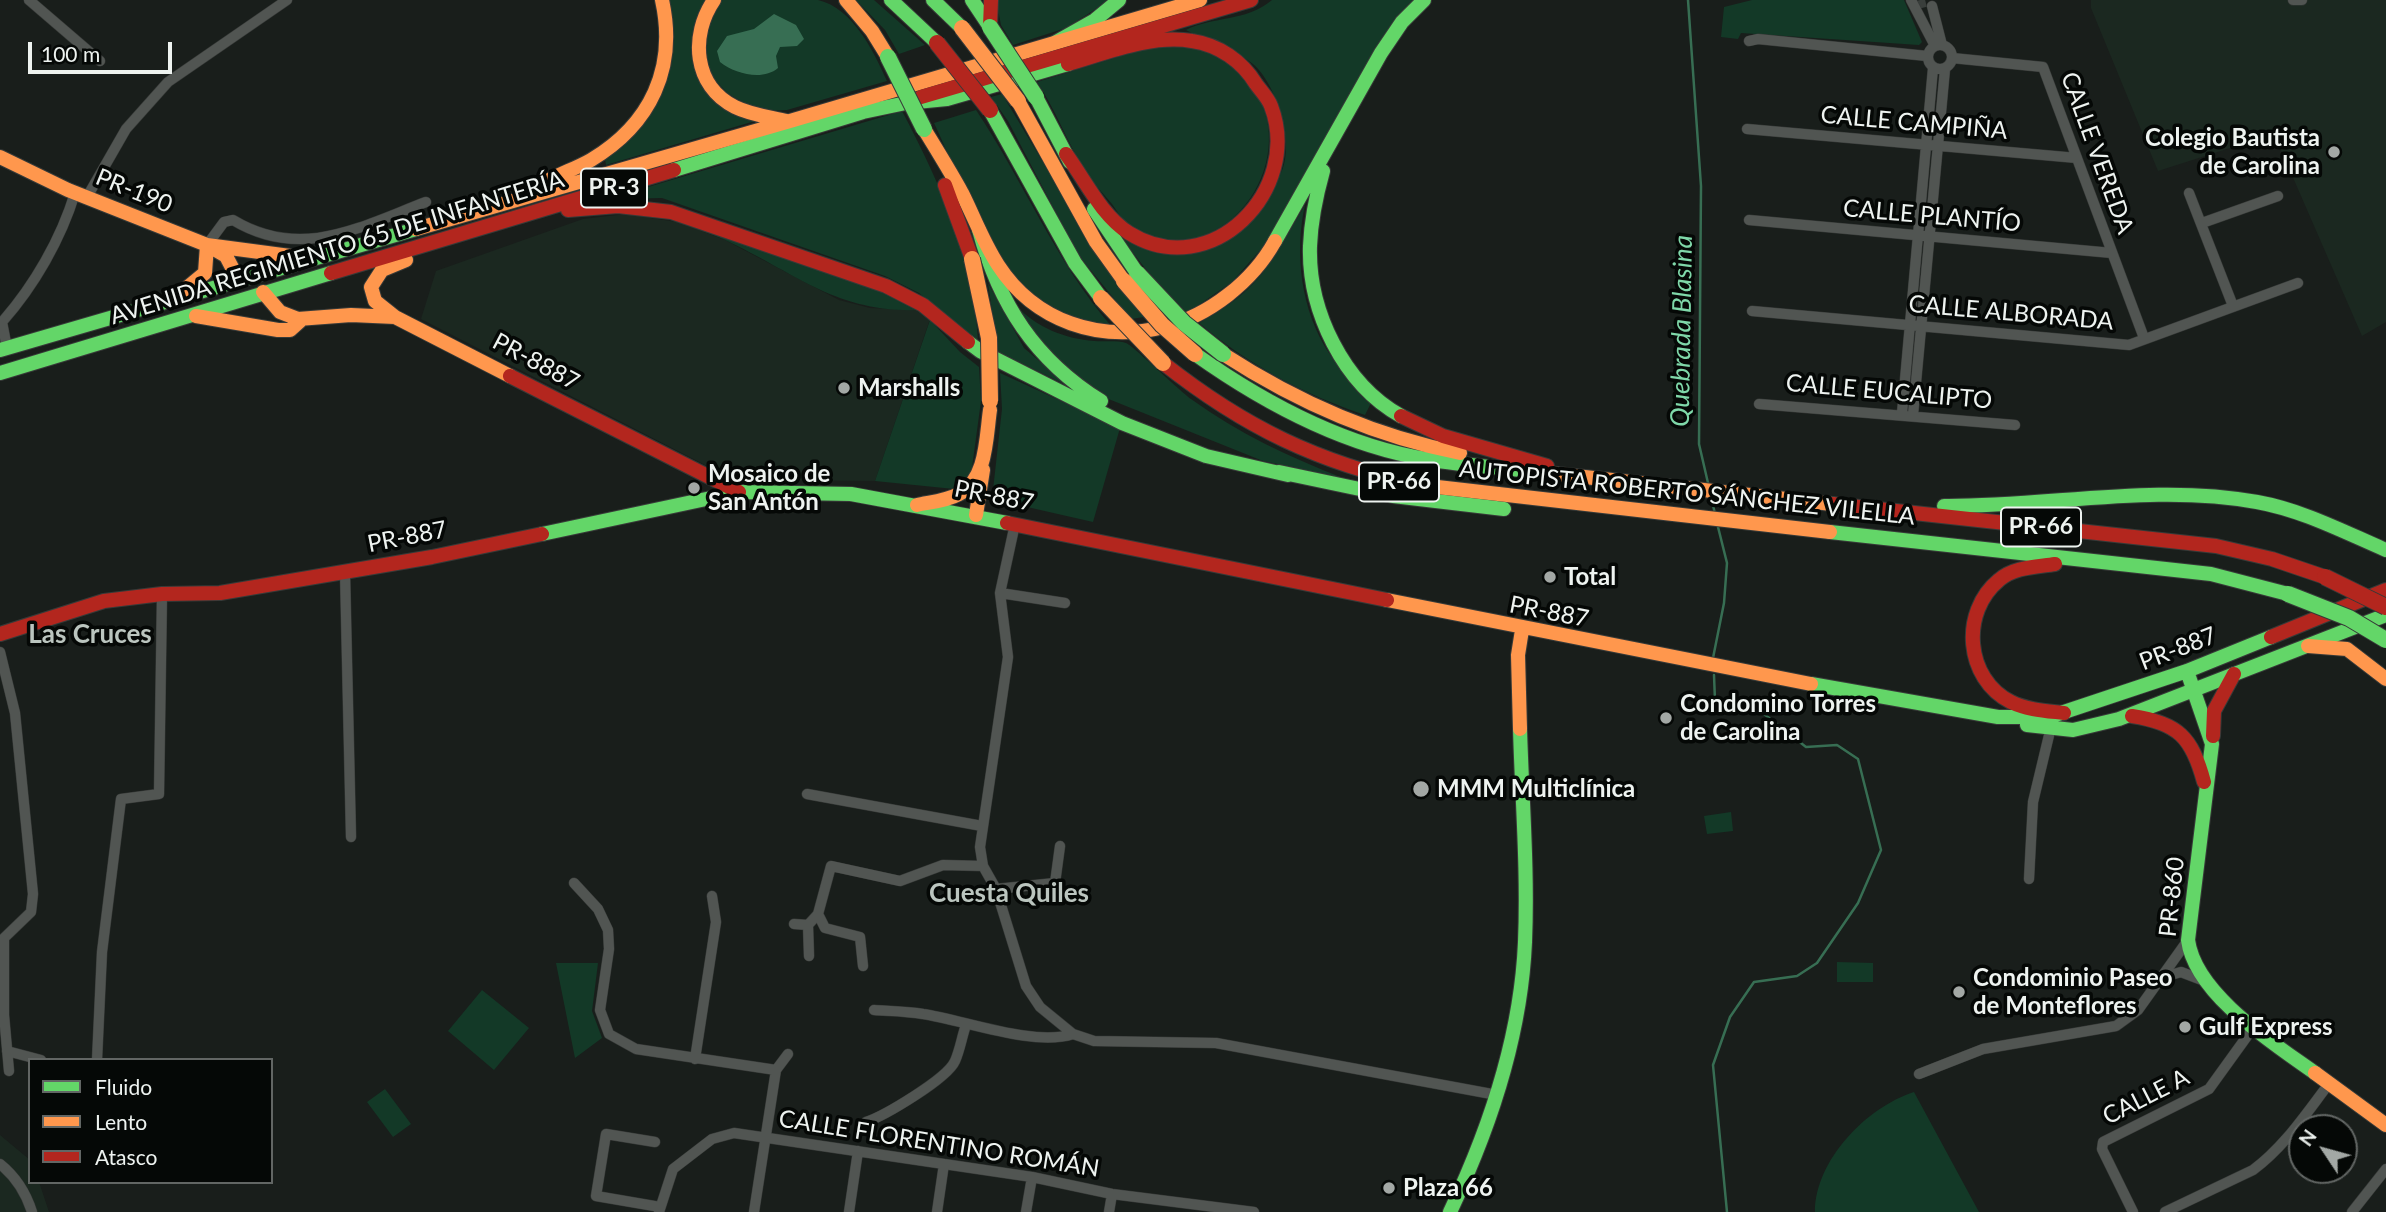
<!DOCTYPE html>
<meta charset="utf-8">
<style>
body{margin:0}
#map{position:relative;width:2386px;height:1212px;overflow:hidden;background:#191e1b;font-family:Lato,sans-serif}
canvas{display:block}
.legend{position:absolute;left:28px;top:1058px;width:245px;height:126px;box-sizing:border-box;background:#050806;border:2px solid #626664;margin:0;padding:9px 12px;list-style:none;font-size:21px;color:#eef3f0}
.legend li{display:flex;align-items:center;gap:14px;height:35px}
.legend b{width:35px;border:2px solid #626664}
.north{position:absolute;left:2288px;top:1114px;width:70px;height:70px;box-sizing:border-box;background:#050806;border:2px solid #626664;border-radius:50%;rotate:306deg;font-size:19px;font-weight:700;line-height:28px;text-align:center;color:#eef3f0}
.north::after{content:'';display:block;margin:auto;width:24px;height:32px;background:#a3a8a5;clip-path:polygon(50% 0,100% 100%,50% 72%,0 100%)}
.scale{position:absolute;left:28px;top:42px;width:144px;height:32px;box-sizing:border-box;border:4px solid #eef3f0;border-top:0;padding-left:9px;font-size:21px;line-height:24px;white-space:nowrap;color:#eef3f0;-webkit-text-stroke:5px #050806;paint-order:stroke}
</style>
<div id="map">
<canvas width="2386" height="1212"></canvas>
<ul class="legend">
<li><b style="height:9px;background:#63d668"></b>Fluido</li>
<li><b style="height:9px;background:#ff974d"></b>Lento</li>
<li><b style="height:9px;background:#b3261e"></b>Atasco</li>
</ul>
<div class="north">N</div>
<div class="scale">100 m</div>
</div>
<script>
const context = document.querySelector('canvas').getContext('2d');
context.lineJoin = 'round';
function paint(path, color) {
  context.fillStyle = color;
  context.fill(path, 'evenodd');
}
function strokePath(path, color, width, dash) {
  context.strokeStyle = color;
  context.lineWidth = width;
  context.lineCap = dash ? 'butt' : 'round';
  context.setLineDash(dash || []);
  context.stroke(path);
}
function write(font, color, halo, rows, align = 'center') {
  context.font = font + ' Lato,sans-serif';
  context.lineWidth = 7;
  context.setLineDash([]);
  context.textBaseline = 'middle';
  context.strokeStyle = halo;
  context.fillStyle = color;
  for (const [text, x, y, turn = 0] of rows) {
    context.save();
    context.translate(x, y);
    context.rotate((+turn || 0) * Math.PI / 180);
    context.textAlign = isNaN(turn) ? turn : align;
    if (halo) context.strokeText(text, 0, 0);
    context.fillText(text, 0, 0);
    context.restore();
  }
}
paint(new Path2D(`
 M 2091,0 L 2386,0 L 2386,322 L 2362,336 L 2274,134 L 2158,171 L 2091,8 Z
 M 626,214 L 677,222 L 697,229 L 725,240 L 839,300 L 870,308 L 919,310 L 930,319 L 875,481 L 763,480 L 711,468 L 421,319 L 436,271 L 583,219 Z
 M 0,1135 L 30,1160 L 30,1182 L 39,1182 L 49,1212 L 0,1212 Z`), '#1b2820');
paint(new Path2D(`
 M 668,0 L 705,0 L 691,56 L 755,121 L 606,165 L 605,159 L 651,112 Z
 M 719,0 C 744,0 797,0 818,0 C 853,8 874,52 887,81 L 787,110 C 757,113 737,100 713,83 L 702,36 Z
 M 856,0 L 874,0 L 925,45 L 899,54 L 885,30 Z
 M 996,0 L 1110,0 L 1066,28 L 1013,45 L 1001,25 Z
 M 1272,0 L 1414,0 L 1263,247 L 1232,282 L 1187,313 L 1153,278 L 1121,238 L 1204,249 C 1228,226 1257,204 1278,178 C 1298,151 1277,84 1253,64 C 1234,49 1207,42 1186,30 C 1213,16 1246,22 1272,0 Z
 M 1752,0 L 1904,0 L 1922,42 L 1919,45 L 1741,33 L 1738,39 L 1721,37 L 1724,7 Z
 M 1184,45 C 1196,50 1213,52 1224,59 C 1329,128 1231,290 1129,225 C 1122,220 1117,211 1112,204 C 1103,193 1093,183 1085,171 C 1067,142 1056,110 1037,82 L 1147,48 Z
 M 1002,94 L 1118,287 L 1144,317 L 1131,319 L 1078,255 L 1008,121 L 991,97 Z
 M 976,110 C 1024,182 1055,261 1112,327 C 1085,320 1055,314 1033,295 C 986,255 960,178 934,123 Z
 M 902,111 C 940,183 974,259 978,341 L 919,293 L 885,276 L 662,198 L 620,199 L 618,196 Z
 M 1305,205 C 1294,253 1301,311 1329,353 C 1341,370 1357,386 1371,403 L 1365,415 C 1303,394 1249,365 1199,323 C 1263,288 1268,265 1305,205 Z
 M 644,210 L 889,294 L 919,310 C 836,313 796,273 725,240 C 699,228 671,220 644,210 Z
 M 988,283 L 1024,348 L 1070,387 L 998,352 Z
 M 1017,306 C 1035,327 1066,339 1094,341 C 1103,342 1117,340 1126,343 C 1131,344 1180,391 1191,399 C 1238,433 1289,457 1343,478 L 1263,461 L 1106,398 L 1054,361 Z
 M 930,320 L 960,352 L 979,367 L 981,401 L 971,475 L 954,489 L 875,481 Z
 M 1000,373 L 1120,428 L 1093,522 L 992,499 L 1002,409 Z
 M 1731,812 L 1733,831 L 1707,834 L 1704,816 Z
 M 1837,962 L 1873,963 L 1873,982 L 1837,982 Z
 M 556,963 L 598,963 L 592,1011 L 602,1038 L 575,1058 Z
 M 482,990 L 529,1028 L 494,1070 L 448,1031 Z
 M 385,1089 L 411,1124 L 393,1137 L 367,1102 Z
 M 1914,1092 L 1979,1212 L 1815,1212 C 1815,1160 1867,1107 1914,1092 Z`), '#133927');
paint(new Path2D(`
 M 774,14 L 796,25 L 804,39 L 797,46 L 780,47 L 776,56 L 778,68 C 763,81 735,74 720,62 L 717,51 L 727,36 L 754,29 Z`), '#376e53');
strokePath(new Path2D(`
 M 1688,0 L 1701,186 L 1699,444 L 1708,483
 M 1711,496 L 1715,514
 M 1713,658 L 1724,603 L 1727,563 L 1718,527
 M 1714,675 L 1715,701 L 1729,713 L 1759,710 L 1806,747 L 1837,745 L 1858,759 L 1881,850 L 1858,903 L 1817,963 L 1797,976 L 1754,982 L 1730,1017 L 1713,1065 L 1727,1212`), '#376e53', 2.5);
strokePath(new Path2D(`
 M 1920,0 L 1922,8`), '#393e3b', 10, [10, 5]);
const street = new Path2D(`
 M 29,0 L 100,61
 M 1911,0 L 1935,46
 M 2293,0 L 2302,0
 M 1932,6 L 1942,45
 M 1749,41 L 1758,39 L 1927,56
 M1928 57a12 12 0 1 1 24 0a12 12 0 1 1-24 0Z
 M 1952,58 L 2043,67 L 2144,338
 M 1747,129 L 2077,158
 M 2189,193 L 2233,306
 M 87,197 L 126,129 L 168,82 L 287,0
 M 1749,220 L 2112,253
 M 2202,223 L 2278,196
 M 207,245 L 224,222 L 233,220 C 301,261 360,227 426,202
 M 1752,311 L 2129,345 L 2298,283
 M 7,348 L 2,322 C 34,286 61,239 75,193
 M 1759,404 L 2015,425
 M 1902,413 L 1933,68
 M 1913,415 L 1945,69
 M 1015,524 L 1000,593 L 1008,657 L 980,847 L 983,866 L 996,889 L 1026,986 L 1040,1007 L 1073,1034 L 1094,1041 L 1216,1043 L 1497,1095
 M 345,572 L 351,837
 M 1000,593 L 1065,603
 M 0,652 L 15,713 L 33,894 L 31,912 L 4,938 L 4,1015 L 9,1071
 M 807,794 L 982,826
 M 2029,879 L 2033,802 L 2051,727
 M 574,883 L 598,909 L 608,930 L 609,949 L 600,1010 L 609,1034 L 636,1049 L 776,1070
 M 996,889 L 1055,883 L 1060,846
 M 818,914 L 825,928 L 860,937 L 863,966
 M 794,924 L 808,925
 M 809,956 L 808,925 L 818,914 L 831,866 L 900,881 L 943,865 L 983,866
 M 2164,977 L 2181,972 L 2202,980
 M 874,1010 C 890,1011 907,1011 923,1014 C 964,1020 1034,1047 1073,1034
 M 7,1051 L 41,1060
 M 695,1059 L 716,922 L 712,896
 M 97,1060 L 102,952 L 121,799 L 159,794 L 162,594
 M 1919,1074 L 1983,1049 L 2116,1026 L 2138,1010 L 2188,940
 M 866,1122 C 884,1116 947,1079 955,1061 C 960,1050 962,1036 966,1025
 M 655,1142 L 606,1134 L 596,1196 L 660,1207
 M 0,1164 C 15,1176 26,1193 32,1212
 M 659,1212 L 673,1169 L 712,1139 L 734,1133 L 1032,1177 L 1112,1194 L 1254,1212
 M 754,1212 L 776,1070 L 788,1054
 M 849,1212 L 858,1151
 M 937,1212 L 944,1164
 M 1026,1212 L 1032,1177
 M 1109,1212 L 1112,1194
 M 2133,1212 L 2102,1149 L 2103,1142 L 2209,1089 L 2253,1028
 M 2165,1212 L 2253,1170 C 2284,1147 2305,1115 2328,1085
 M 2352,1212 L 2386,1169`);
const fast = new Path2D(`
 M 891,0 L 937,43
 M 933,0 L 962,28
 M 972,0 L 990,27
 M 1056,42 L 1095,20 L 1119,0
 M 1036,97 L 1070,162
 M 990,110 L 1075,263 L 1101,298
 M 674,170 L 863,112 L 906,103 L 947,99 L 1068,64
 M 1323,171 C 1316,196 1311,220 1310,246 C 1308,310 1343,384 1401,416
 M 1094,209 L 1137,273
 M 979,230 C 999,304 1035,360 1101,401
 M 1275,241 L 1381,53 L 1402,22 L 1424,0
 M 968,342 L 980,351 L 1122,423 L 1206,456 L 1288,475
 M 0,350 L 416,229
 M 1195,354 C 1264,403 1342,445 1426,459 C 1466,466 1508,468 1548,473
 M 0,373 L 331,273
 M 1279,472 L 1393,496 L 1504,509
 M 1944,506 C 2048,507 2154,483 2257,502 C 2302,510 2344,532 2386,550
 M 1830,532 L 2211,574 L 2288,594
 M 542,534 L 739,492 L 851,494 L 1007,523
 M 2187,671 L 2212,744 L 2188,940 C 2195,994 2273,1043 2315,1073
 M 1811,684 L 1998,717 L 2049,717 L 2187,671 L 2271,637
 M 2027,725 L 2073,730 L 2119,719 L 2386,615
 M 1450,1212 C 1490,1128 1521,1036 1525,942 C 1528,871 1522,799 1520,729`);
const slow = new Path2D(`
 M 714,0 C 690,35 693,86 735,107 C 751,115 770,117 787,121
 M 846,0 L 872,31 L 888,57
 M 1018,101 L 1096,242 L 1124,281
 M 790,121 L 1200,0
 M 924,129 C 937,150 950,171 962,193 C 974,217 983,242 998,265 C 1035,322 1100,343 1164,327 C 1209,316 1253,281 1275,241
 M 0,157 L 68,190 L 207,245 L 226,256 L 239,281
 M 533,190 C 551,176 572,171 591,160 C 651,124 677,68 662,0
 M 416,229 L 790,121
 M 182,292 L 205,273 L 207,245 L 305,258
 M 263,292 L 280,312 L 298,319 L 351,315 L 395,317 L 510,376
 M 196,316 L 278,330 L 290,330 L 300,321
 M 395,317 L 375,301 L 371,287 L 382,270 L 406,260
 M 1223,354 C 1297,402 1373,436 1460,453
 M 1548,473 L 1832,504
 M 1420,485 L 1830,532
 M 917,505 C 931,502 946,501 959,494 C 987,480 986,437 990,410
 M 976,515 L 983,470
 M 1387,600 L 1811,684
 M 2308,646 L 2347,649 L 2386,679
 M 1520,729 L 1518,655 L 1522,630
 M 2315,1073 L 2386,1125`);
const jam = new Path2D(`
 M 990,27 L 991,0
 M 921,97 L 1251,0
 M 1066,154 C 1085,180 1101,215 1129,233 C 1211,284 1303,190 1271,106 C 1268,98 1261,91 1256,84 C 1242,61 1219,45 1192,41 C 1152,34 1106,53 1068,64
 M 945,185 L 972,259
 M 568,210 L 618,206 L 671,212 L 886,286 L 923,305 L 968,342
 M 331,273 L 674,170
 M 1163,363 C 1244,427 1318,463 1420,485
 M 510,376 L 739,492
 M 1401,416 L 1443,436 L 1547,466
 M 1832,504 L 2216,546 L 2272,559 L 2325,577
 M 1007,523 L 1387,600
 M 2055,564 C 2036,567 2014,567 1999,580 C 1960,612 1965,679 2011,702 C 2027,710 2047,711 2064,713
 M 0,634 L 104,601 L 162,594 L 220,593 L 432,557 L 542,534
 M 2271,637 L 2386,590
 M 2132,716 C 2178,723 2192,737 2204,782
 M 2213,736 L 2214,711 L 2234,674`);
strokePath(street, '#373a38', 11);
strokePath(fast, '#373a38', 16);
strokePath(slow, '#373a38', 16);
strokePath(jam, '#373a38', 16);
strokePath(street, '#515552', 10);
strokePath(fast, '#63d668', 14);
strokePath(slow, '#ff974d', 14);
strokePath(jam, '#b3261e', 14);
const fastBridge = new Path2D(`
 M 990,27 L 1036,97
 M 888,57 L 924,129
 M 1137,273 L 1184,323 L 1223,354
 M 2288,594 L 2349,618 L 2386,640`);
const slowBridge = new Path2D(`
 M 962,28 L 1018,101
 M 972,259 L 989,338 L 990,401
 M 1124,281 L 1162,325 L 1195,354
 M 1101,298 L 1163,363`);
const jamBridge = new Path2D(`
 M 937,43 L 990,110
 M 2325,577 L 2386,607`);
strokePath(fastBridge, '#373a38', 18, []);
strokePath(slowBridge, '#373a38', 18, []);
strokePath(jamBridge, '#373a38', 18, []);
strokePath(fastBridge, '#63d668', 16);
strokePath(slowBridge, '#ff974d', 16);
strokePath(jamBridge, '#b3261e', 16);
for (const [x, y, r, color] of [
 [2334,152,7,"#a3a8a5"],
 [844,388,7,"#a3a8a5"],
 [694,488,7,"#a3a8a5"],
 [1550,577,7,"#a3a8a5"],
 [1666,718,7,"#a3a8a5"],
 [1421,789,9,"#a3a8a5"],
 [1959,992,7,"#a3a8a5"],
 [2185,1027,7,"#a3a8a5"],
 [1389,1188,7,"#a3a8a5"]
]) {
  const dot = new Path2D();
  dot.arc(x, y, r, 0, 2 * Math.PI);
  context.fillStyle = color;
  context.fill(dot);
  strokePath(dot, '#050806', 2.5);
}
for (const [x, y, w] of [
 [614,188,66],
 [1399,482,80],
 [2041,527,80]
]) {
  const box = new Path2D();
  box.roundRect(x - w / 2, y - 19.5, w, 39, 5);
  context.fillStyle = '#050806';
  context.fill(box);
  strokePath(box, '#eef3f0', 2);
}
write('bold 23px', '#eef3f0', null, [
 ["PR-3",614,188],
 ["PR-66",1399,482],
 ["PR-66",2041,527]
]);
write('24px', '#eef3f0', '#050806', [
 ["CALLE CAMPIÑA",1914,123,5],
 ["CALLE VEREDA",2097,153,70],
 ["PR-190",134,191,22],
 ["CALLE PLANTÍO",1932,216,5],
 ["AVENIDA REGIMIENTO 65 DE INFANTERÍA",337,248,-17],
 ["CALLE ALBORADA",2011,313,5],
 ["PR-8887",536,362,28],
 ["CALLE EUCALIPTO",1889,392,5],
 ["AUTOPISTA ROBERTO SÁNCHEZ VILELLA",1687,493,6],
 ["PR-887",994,496,11],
 ["PR-887",407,537,-11],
 ["PR-887",1549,612,11],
 ["PR-887",2178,649,-21],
 ["PR-860",2172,897,-84],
 ["CALLE A",2146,1097,-27],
 ["CALLE FLORENTINO ROMÁN",939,1144,9]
]);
write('bold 24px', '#eef3f0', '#050806', [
 ["Colegio Bautista",2320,138,"right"],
 ["de Carolina",2320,166,"right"],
 ["Marshalls",858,388],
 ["Mosaico de",708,474],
 ["San Antón",708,502],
 ["Total",1564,577],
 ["Condomino Torres",1680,704],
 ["de Carolina",1680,732],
 ["MMM Multiclínica",1437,789],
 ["Condominio Paseo",1973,978],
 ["de Monteflores",1973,1006],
 ["Gulf Express",2199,1027],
 ["Plaza 66",1403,1188]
], 'left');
write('italic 26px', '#7fd8a9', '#050806', [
 ["Quebrada Blasina",1682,331,-89]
]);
write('bold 26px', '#bbc5bf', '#050806', [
 ["Las Cruces",90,635],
 ["Cuesta Quiles",1009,894]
]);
</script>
